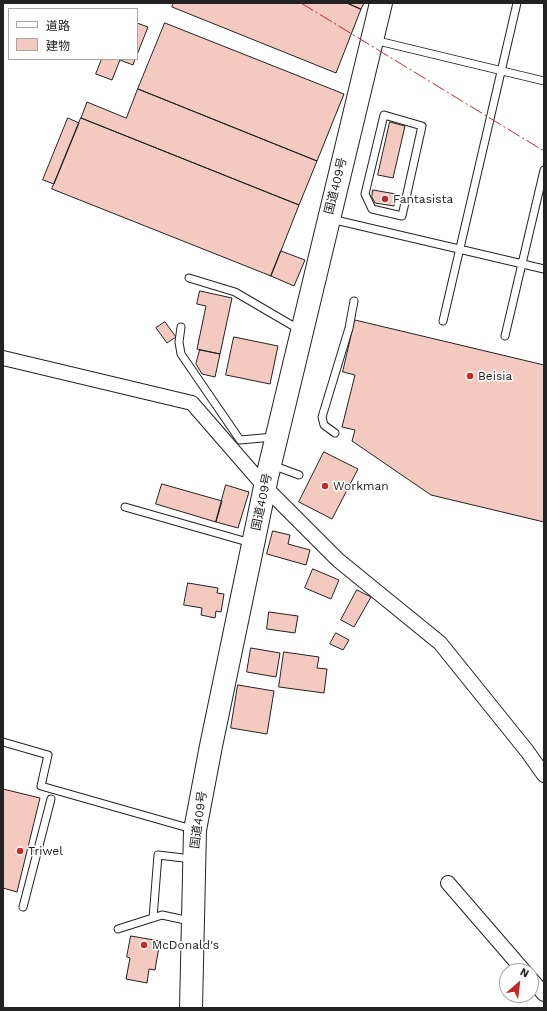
<!DOCTYPE html>
<meta charset="utf-8">
<style>
body{margin:0}
#map{position:relative;width:547px;height:1011px;overflow:hidden;background:#fff;font-family:"Work Sans","Noto Sans JP",sans-serif}
canvas{display:block}
.frame{position:absolute;inset:0;border:4px solid #222;pointer-events:none}
.legend{position:absolute;left:8px;top:8px;width:130px;height:52px;box-sizing:border-box;background:#fff;border:1px solid #a7a7a7;margin:0;padding:5px 7px;list-style:none;font-size:12px;color:#222}
.legend li{display:flex;align-items:center;gap:8px;height:20px}
.legend b{width:20px;border:1px solid #a7a7a7}
.north{position:absolute;left:499px;top:963px;width:40px;height:40px;box-sizing:border-box;background:#fff;border:1px solid #a7a7a7;border-radius:50%;rotate:28deg;font-size:11px;font-weight:700;line-height:16px;text-align:center;color:#222}
.north::after{content:'';display:block;margin:auto;width:14px;height:18px;background:#c62828;clip-path:polygon(50% 0,100% 100%,50% 72%,0 100%)}
</style>
<div id="map">
<canvas width="547" height="1011"></canvas>
<div class="frame"></div>
<ul class="legend">
<li><b style="height:5px;background:#fff"></b>道路</li>
<li><b style="height:11px;background:#f3c9c0"></b>建物</li>
</ul>
<div class="north">N</div>
</div>
<script>
const context = document.querySelector('canvas').getContext('2d');
context.lineJoin = 'round';
function paint(path, color) {
  context.fillStyle = color;
  context.fill(path, 'evenodd');
}
function strokePath(path, color, width, dash) {
  context.strokeStyle = color;
  context.lineWidth = width;
  context.lineCap = dash ? 'butt' : 'round';
  context.setLineDash(dash || []);
  context.stroke(path);
}
function write(font, color, halo, rows, align = 'center') {
  context.font = font + ' "Work Sans","Noto Sans JP",sans-serif';
  context.lineWidth = 3;
  context.setLineDash([]);
  context.textBaseline = 'middle';
  context.strokeStyle = halo;
  context.fillStyle = color;
  for (const [text, x, y, turn = 0] of rows) {
    context.save();
    context.translate(x, y);
    context.rotate((+turn || 0) * Math.PI / 180);
    context.textAlign = isNaN(turn) ? turn : align;
    if (halo) context.strokeText(text, 0, 0);
    context.fillText(text, 0, 0);
    context.restore();
  }
}
const building = new Path2D(`
 M 174,3 L 347,3 L 361,9 L 336,73 L 172,7 Z
 M 347,3 L 364,3 L 361,9 Z
 M 137,23 L 148,27 L 137,55 Z
 M 165,23 L 344,94 L 317,161 L 138,89 Z
 M 102,59 L 135,59 L 133,65 L 120,60 L 112,80 L 96,74 Z
 M 138,89 L 317,161 L 299,205 L 81,118 L 87,102 L 126,118 Z
 M 68,118 L 79,123 L 54,184 L 43,180 Z
 M 81,118 L 299,205 L 271,276 L 52,189 Z
 M 390,122 L 405,126 L 393,178 L 378,175 Z
 M 373,190 L 396,194 L 394,206 L 375,203 L 372,197 Z
 M 281,251 L 305,260 L 294,286 L 271,276 Z
 M 200,291 L 232,298 L 220,354 L 197,349 L 206,306 L 197,304 Z
 M 355,320 L 544,365 L 544,522 L 431,495 L 352,441 L 355,430 L 342,427 L 355,375 L 343,372 Z
 M 165,322 L 176,337 L 167,343 L 156,328 Z
 M 234,337 L 278,346 L 270,384 L 226,375 Z
 M 200,350 L 220,354 L 215,377 L 202,374 L 196,364 Z
 M 324,452 L 358,469 L 332,519 L 299,502 Z
 M 162,484 L 222,501 L 216,522 L 156,504 Z
 M 226,485 L 249,492 L 238,528 L 216,522 Z
 M 273,531 L 290,535 L 288,544 L 310,550 L 306,565 L 267,554 Z
 M 313,569 L 339,580 L 331,599 L 305,588 Z
 M 188,583 L 218,588 L 217,593 L 224,594 L 221,612 L 216,611 L 215,618 L 201,615 L 202,608 L 184,605 Z
 M 357,590 L 371,597 L 354,627 L 341,620 Z
 M 269,612 L 298,616 L 295,633 L 267,629 Z
 M 336,633 L 349,640 L 343,650 L 330,644 Z
 M 251,648 L 280,653 L 276,677 L 247,672 Z
 M 284,652 L 319,657 L 317,668 L 327,669 L 324,693 L 279,687 Z
 M 238,685 L 274,691 L 267,734 L 231,728 Z
 M 3,789 L 40,798 L 17,892 L 3,888 Z
 M 131,936 L 160,941 L 155,970 L 149,969 L 147,983 L 126,979 L 130,958 L 127,957 Z`);
paint(building, '#f3c9c0');
strokePath(building, '#222', 1);
const lane = new Path2D(`
 M 374,40 L 544,81
 M 384,115 L 422,126 L 402,216 L 372,209 L 365,194 Z
 M 331,219 L 544,269
 M 189,278 L 235,292 L 300,330
 M 443,321 L 517,3
 M 181,327 L 179,342 L 181,354 L 240,440 L 274,437
 M 505,336 L 544,170
 M 335,433 L 324,425 L 322,417 L 349,328 L 354,301
 M 272,465 L 299,475
 M 125,507 L 251,543
 M 3,742 L 48,755 L 41,786 L 192,829
 M 23,907 L 51,799
 M 153,918 L 158,855 L 192,859
 M 118,929 L 162,915 L 190,921`);
const street = new Path2D(`
 M 3,358 L 192,403 L 265,487 L 338,560 L 440,643 L 527,751 L 544,775
 M 448,883 L 524,971
 M 531,979 L 544,994`);
const highway = new Path2D(`
 M 191,1008 L 195,830 L 211,746 L 267,477 L 381,3`);
strokePath(lane, '#222', 9);
strokePath(street, '#222', 16);
strokePath(highway, '#222', 24);
strokePath(lane, '#fff', 7);
strokePath(street, '#fff', 14);
strokePath(highway, '#fff', 22);
strokePath(new Path2D(`
 M 301,3 L 544,151`), '#c62828', 1, [14, 3, 2, 3]);
for (const [x, y, r, color] of [
 [385,199,4,"#c62828"],
 [470,376,4,"#c62828"],
 [325,486,4,"#c62828"],
 [20,851,4,"#c62828"],
 [144,945,4,"#c62828"]
]) {
  const dot = new Path2D();
  dot.arc(x, y, r, 0, 2 * Math.PI);
  context.fillStyle = color;
  context.fill(dot);
  strokePath(dot, '#fff', 1.5);
}
write('12px', '#222', '#fff', [
 ["国道409号",336,186,-76],
 ["国道409号",262,502,-78],
 ["国道409号",199,820,-82]
]);
write('12px', '#222', '#fff', [
 ["Fantasista",393,199],
 ["Beisia",478,376],
 ["Workman",333,486],
 ["Triwel",28,851],
 ["McDonald's",152,945]
], 'left');
</script>
